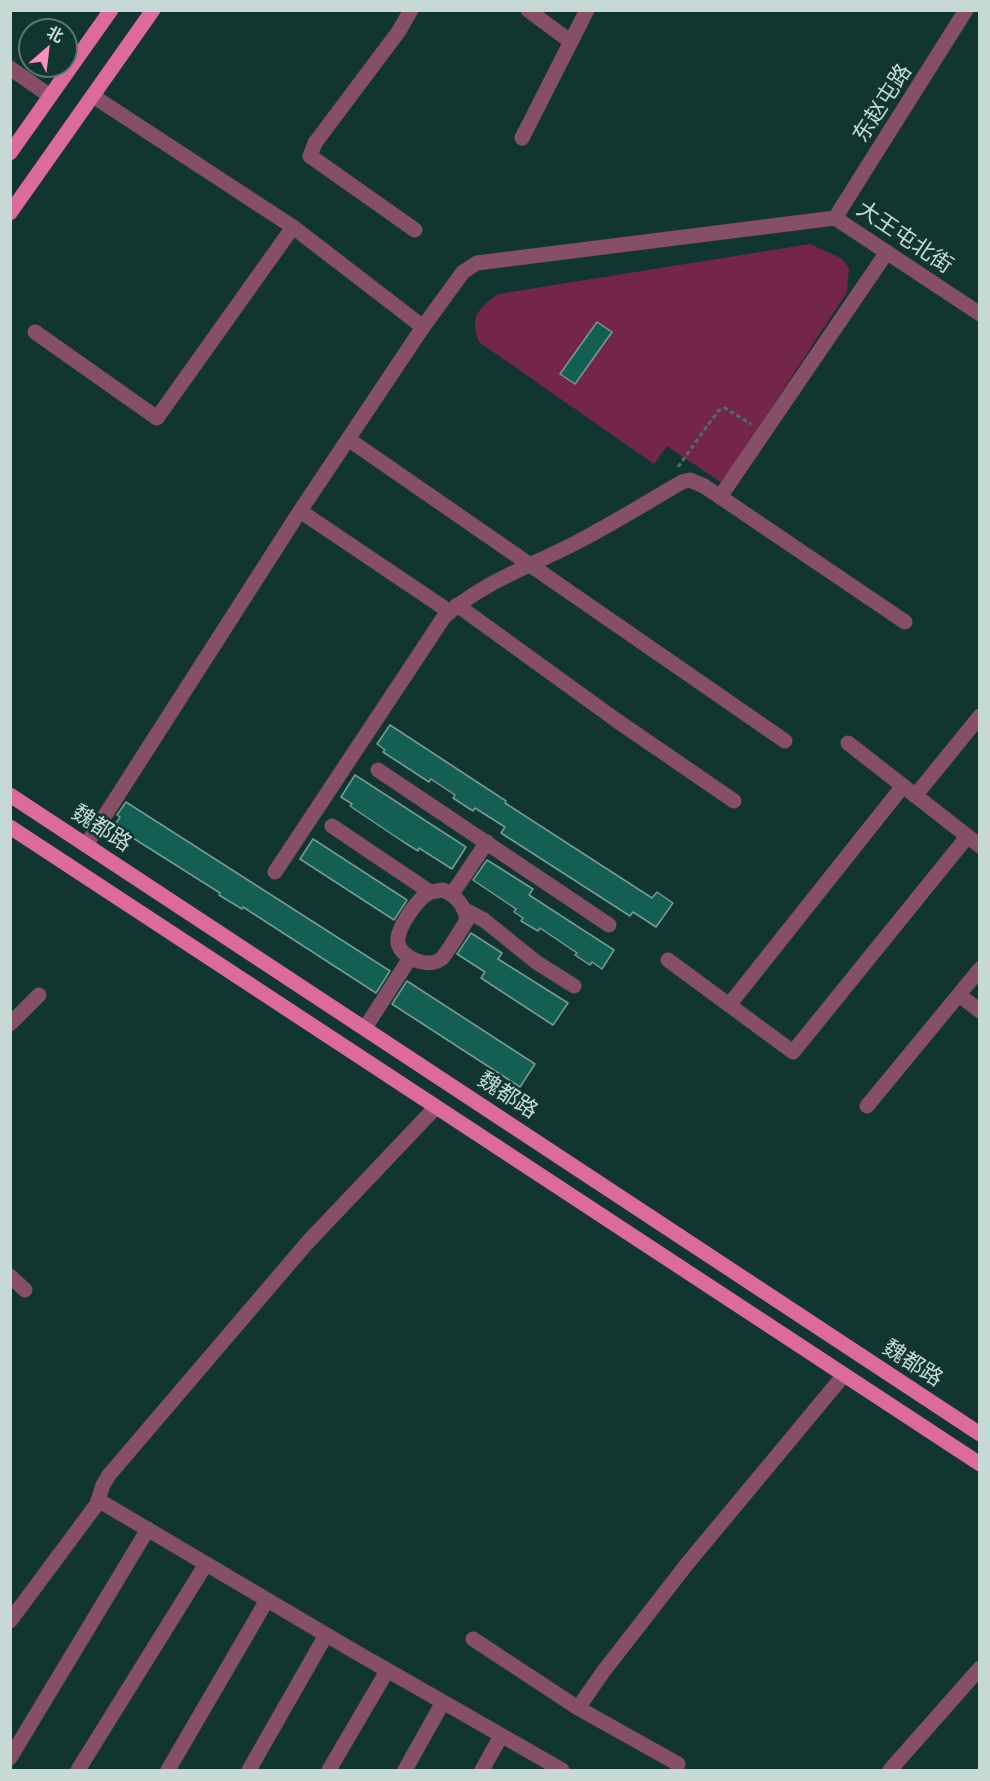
<!DOCTYPE html>
<meta charset="utf-8">
<style>
body{margin:0}
#map{position:relative;width:990px;height:1781px;overflow:hidden;background:#113630;font-family:Commissioner,"Noto Sans SC",sans-serif}
canvas{display:block}
.frame{position:absolute;inset:0;border:12px solid #c6d9d5;pointer-events:none}
.north{position:absolute;left:18px;top:18px;width:60px;height:60px;box-sizing:border-box;background:#113630;border:2px solid #597772;border-radius:50%;rotate:28deg;font-size:16px;font-weight:700;line-height:24px;text-align:center;color:#c6d9d5}
.north::after{content:'';display:block;margin:auto;width:21px;height:27px;background:#fe8ebd;clip-path:polygon(50% 0,100% 100%,50% 72%,0 100%)}
</style>
<div id="map">
<canvas width="990" height="1781"></canvas>
<div class="frame"></div>
<div class="north">北</div>
</div>
<script>
const context = document.querySelector('canvas').getContext('2d');
context.lineJoin = 'round';
function paint(path, color) {
  context.fillStyle = color;
  context.fill(path, 'evenodd');
}
function strokePath(path, color, width, dash) {
  context.strokeStyle = color;
  context.lineWidth = width;
  context.lineCap = dash ? 'butt' : 'round';
  context.setLineDash(dash || []);
  context.stroke(path);
}
function write(font, color, halo, rows, align = 'center') {
  context.font = font + ' Commissioner,"Noto Sans SC",sans-serif';
  context.lineWidth = 5;
  context.setLineDash([]);
  context.textBaseline = 'middle';
  context.strokeStyle = halo;
  context.fillStyle = color;
  for (const [text, x, y, turn = 0] of rows) {
    context.save();
    context.translate(x, y);
    context.rotate((+turn || 0) * Math.PI / 180);
    context.textAlign = isNaN(turn) ? turn : align;
    if (halo) context.strokeText(text, 0, 0);
    context.fillText(text, 0, 0);
    context.restore();
  }
}
paint(new Path2D(`
 M 810,244 L 841,258 L 849,268 L 847,292 L 722,483 L 667,446 L 654,464 L 479,342 C 469,317 478,309 498,294 Z`), '#73264a');
const building = new Path2D(`
 M 597,322 L 612,332 L 575,384 L 560,374 Z
 M 390,725 L 506,801 L 505,803 L 652,898 L 657,892 L 673,903 L 656,927 L 633,912 L 630,916 L 501,833 L 505,827 L 475,808 L 473,811 L 453,798 L 455,795 L 431,779 L 429,782 L 383,752 L 385,750 L 377,744 Z
 M 355,775 L 466,847 L 452,869 L 419,848 L 418,851 L 402,841 L 350,806 L 352,804 L 341,797 Z
 M 126,802 L 390,971 L 376,993 L 243,907 L 242,909 L 219,895 L 220,893 L 114,826 L 120,817 L 117,815 Z
 M 313,839 L 407,900 L 394,920 L 300,859 Z
 M 487,860 L 533,889 L 529,895 L 614,950 L 602,969 L 592,962 L 590,965 L 575,955 L 577,953 L 540,928 L 538,931 L 521,921 L 523,918 L 514,912 L 516,909 L 473,880 Z
 M 471,933 L 502,953 L 498,959 L 568,1003 L 553,1025 L 481,978 L 485,972 L 457,954 Z
 M 407,981 L 535,1064 L 520,1087 L 392,1004 Z`);
paint(building, '#145f53');
strokePath(building, '#769b93', 1.5);
strokePath(new Path2D(`
 M 678,467 L 718,411 L 725,408 L 751,424`), '#4e6d68', 3, [4.5, 3]);
strokePath(new Path2D(`
 M 411,10 L 399,31 L 315,143 L 310,156 L 415,230
 M 528,10 L 571,42
 M 10,68 L 50,96
 M 93,96 L 293,227 L 423,327
 M 522,138 L 587,10
 M 835,218 L 966,10
 M 835,218 L 980,314
 M 35,332 L 157,418 L 293,227
 M 348,439 L 785,741
 M 720,497 L 887,252
 M 300,511 L 450,612
 M 457,605 L 616,720 L 734,801
 M 848,743 L 980,846
 M 378,770 L 609,925
 M 915,796 L 980,716
 M 332,826 L 430,892
 M 86,845 L 300,511 L 423,327 L 463,272 L 477,263 L 835,218
 M 275,872 L 444,617 C 483,581 537,564 583,539 C 617,521 649,501 682,482 L 690,480 L 704,486 L 905,622
 M 443,890 C 457,896 464,905 467,920 C 462,928 446,955 441,959 C 428,969 401,958 398,943 C 395,930 418,898 429,893 C 433,891 439,891 443,890 Z
 M 452,894 L 487,842
 M 465,910 L 484,920 L 536,962 L 574,986
 M 668,960 L 793,1052 L 967,837
 M 959,995 L 980,1011
 M 729,1005 L 903,786
 M 10,1024 L 39,995
 M 365,1028 L 410,958
 M 867,1106 L 980,969
 M 10,1276 L 25,1290
 M 98,1500 L 352,1650 L 562,1770
 M 10,1621 L 97,1504 L 103,1485 L 109,1475 L 307,1243 L 436,1107
 M 473,1639 L 578,1708 L 678,1764
 M 578,1708 L 603,1672 L 687,1564 L 844,1375
 M 10,1758 L 148,1529
 M 78,1770 L 206,1564
 M 168,1770 L 267,1600
 M 249,1770 L 326,1635
 M 329,1770 L 387,1671
 M 405,1770 L 443,1702
 M 482,1770 L 501,1736
 M 890,1770 L 980,1668`), '#874f66', 15);
strokePath(new Path2D(`
 M 10,153 L 111,10
 M 10,213 L 153,10
 M 10,795 L 980,1434
 M 10,827 L 980,1464`), '#dd6a9c', 15);
write('22px', '#c6d9d5', '#113630', [
 ["东赵屯路",882,103,-57],
 ["大王屯北街",905,237,34],
 ["魏都路",102,828,33],
 ["魏都路",508,1095,33],
 ["魏都路",913,1363,33]
]);
</script>
